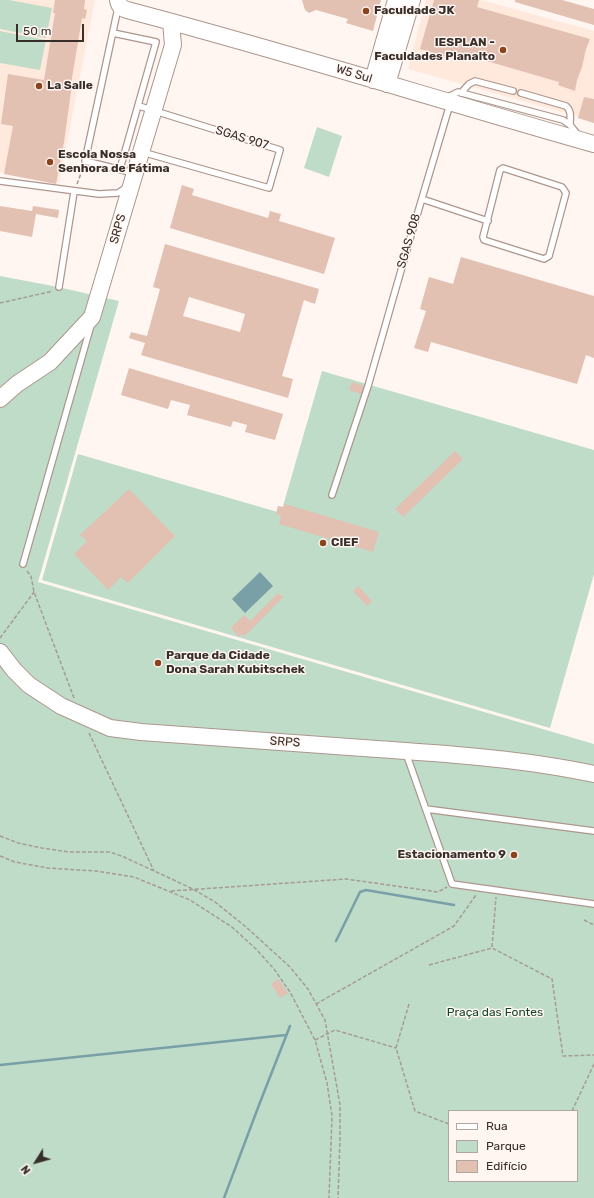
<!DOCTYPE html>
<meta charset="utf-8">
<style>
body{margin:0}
#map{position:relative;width:594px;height:1198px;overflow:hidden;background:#fff5f1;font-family:Rubik,sans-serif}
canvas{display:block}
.legend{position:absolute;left:448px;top:1110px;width:130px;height:72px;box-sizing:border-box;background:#fff5f1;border:1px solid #afa5a1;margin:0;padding:5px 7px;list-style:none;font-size:12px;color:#372d29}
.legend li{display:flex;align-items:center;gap:8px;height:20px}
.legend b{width:20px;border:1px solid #afa5a1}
.north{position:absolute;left:16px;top:1142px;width:40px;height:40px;-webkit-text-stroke:3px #fff5f1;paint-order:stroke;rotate:233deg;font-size:11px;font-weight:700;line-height:16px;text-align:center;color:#372d29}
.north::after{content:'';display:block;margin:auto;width:14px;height:18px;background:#372d29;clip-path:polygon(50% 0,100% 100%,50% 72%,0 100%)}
.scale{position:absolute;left:16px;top:24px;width:68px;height:18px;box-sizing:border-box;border:2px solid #372d29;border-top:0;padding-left:5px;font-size:12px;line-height:14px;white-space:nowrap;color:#372d29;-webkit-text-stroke:3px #fff5f1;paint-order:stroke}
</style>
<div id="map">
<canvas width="594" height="1198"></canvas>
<ul class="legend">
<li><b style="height:5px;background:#fff"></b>Rua</li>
<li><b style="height:11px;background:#bfdcc9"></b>Parque</li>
<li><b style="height:11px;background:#e2c0b2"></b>Edifício</li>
</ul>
<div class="north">N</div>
<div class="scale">50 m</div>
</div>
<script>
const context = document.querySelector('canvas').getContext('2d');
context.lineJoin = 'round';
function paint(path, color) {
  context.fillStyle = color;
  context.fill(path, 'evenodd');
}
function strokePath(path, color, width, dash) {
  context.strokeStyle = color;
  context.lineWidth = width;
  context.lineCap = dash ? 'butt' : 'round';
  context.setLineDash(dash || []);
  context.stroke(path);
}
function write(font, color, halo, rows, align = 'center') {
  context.font = font + ' Rubik,sans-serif';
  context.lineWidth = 3;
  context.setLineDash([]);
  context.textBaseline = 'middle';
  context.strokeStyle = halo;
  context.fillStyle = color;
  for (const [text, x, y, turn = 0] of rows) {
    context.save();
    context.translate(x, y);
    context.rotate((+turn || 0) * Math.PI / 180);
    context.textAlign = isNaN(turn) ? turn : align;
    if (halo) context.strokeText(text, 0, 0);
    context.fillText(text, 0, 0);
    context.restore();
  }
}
paint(new Path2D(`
 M 0,0 L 95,0 L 59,183 L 0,172 Z
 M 426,0 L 481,0 L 594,31 L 594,121 L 408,69 Z`), '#ffe8dc');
paint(new Path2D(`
 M 0,0 L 9,0 L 52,8 L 46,38 L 0,29 Z
 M 0,31 L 46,40 L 40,70 L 0,63 Z
 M 317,127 L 342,136 L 329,177 L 304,168 Z
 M 0,276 L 58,287 L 119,301 L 38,582 L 594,744 L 594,1198 L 0,1198 ZM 449,1111 L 577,1111 L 577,1181 L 449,1181 Z
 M 322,371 L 594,450 L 594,574 L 550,728 L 42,580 L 78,454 L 281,513 Z`), '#bfdcc9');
paint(new Path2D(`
 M 260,572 L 273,586 L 245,613 L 232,599 Z`), '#799fa7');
strokePath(new Path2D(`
 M 336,941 L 360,892 L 366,890 L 454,905
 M 0,1065 L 286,1035
 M 224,1198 L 259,1105 L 290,1026`), '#799fa7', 2.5);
paint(new Path2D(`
 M 55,0 L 85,0 L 84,9 L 87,10 L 85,19 L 82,18 L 71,84 L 72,84 L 64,142 L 56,184 L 4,174 L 13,126 L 1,124 L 8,74 L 44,80 L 55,13 L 53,13 Z
 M 302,0 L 381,0 L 373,31 L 346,23 L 348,19 L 316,10 L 309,13 L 305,10 Z
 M 434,0 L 479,0 L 477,7 L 590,39 L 586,49 L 582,67 L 577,80 L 575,91 L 558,85 L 559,82 L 466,55 L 463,62 L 420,49 Z
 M 515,0 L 562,0 L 594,9 L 594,25 L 515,2 Z
 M 584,97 L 594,99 L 594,123 L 578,118 Z
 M 182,185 L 194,189 L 192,195 L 268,218 L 270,211 L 281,214 L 279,221 L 335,238 L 324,274 L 170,228 Z
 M 0,206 L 32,211 L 33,206 L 59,210 L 58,218 L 36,214 L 32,237 L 0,231 Z
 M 165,244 L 319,289 L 315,304 L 304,300 L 282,376 L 293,379 L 288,398 L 141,355 L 145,343 L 129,338 L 131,332 L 147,336 L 160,289 L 153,287 ZM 189,297 L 245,314 L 240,332 L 183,316 Z
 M 461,257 L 594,296 L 594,358 L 586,355 L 577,384 L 431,342 L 428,352 L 414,348 L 426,311 L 420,309 L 429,277 L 453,284 Z
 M 129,368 L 283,414 L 275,440 L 245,432 L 247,425 L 233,421 L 231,427 L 187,415 L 190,405 L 171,400 L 168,409 L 121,395 Z
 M 352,382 L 364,386 L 361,394 L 349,390 Z
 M 455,451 L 463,459 L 403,517 L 395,509 Z
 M 129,489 L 175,536 L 128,583 L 121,577 L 108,590 L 74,554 L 87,541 L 80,535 Z
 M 285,504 L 379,532 L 373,552 L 279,524 L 281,516 L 276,514 L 278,506 L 284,507 Z
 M 358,586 L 372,601 L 367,606 L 353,591 Z
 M 278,593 L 283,597 L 246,635 L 243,636 L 242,634 L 239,637 L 231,628 L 244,615 L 250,621 Z
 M 278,979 L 288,993 L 280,998 L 271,984 Z`), '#e2c0b2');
const lane = new Path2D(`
 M 118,8 L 85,161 L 134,173
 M 113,33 L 156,42 L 120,169
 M 461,93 L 469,84 L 475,81 L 513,91
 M 521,93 L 566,106 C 572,111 570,118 570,125
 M 446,98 L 458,92 L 563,120 L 570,125 L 578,135
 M 139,106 L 280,150 L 269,188 L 142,152
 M 503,168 L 562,187 L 566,193 L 549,256 L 544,259 L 484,240 L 483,237 L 500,170 Z
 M 0,181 L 99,194 L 118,193 L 127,187
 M 422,199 L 488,221
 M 59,287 L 74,192
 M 332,495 L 368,386 L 412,232 L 450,104
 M 23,564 L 91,325
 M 406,753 L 452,884 L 594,904
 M 426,809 L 594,831`);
const secondary = new Path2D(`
 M 118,0 C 119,6 121,8 127,10 C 284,51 438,100 594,144
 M 373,80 L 396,0
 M 387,84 L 412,0
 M 0,399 L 17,384 L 50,362 L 92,317 L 173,45 L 171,22
 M 0,652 L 14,670 L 29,685 L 61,706 L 110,728 L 141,732 C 219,737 298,743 377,749 C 448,754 525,759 594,774`);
strokePath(lane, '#ad968d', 8);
strokePath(secondary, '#ad968d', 18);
strokePath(new Path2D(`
 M 77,184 L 83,168
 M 0,303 L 49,292 L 52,291
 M 27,571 L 31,576 L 34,592 L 74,698
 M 0,638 L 34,592
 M 89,733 L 154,871
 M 0,836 L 18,843 L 42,848 L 69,852 L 110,852 L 124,857 L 193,889 L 215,902 L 246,927 L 290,967 L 308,989 L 325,1020 L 340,1105 L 340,1139 L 338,1198
 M 0,856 L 15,862 L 48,868 L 96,871 L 134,877 L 190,900 L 232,927 L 257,950 L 274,969 L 290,992 L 315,1040 L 327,1083 L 332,1116 L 329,1198
 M 171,891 L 346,879 L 438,892 L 447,887
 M 584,920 L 594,925
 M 492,947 L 496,897
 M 429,965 L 492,948 L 552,979 L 563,1056 L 594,1055
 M 316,1004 L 454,926 L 476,895
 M 409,1004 L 396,1048 L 415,1111 L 449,1124
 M 315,1040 L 335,1030 L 396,1048
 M 572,1111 L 594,1064`), '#a59b97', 1.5, [4, 2]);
strokePath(lane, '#fff', 5.5);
strokePath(secondary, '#fff', 16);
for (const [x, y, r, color] of [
 [366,11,4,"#8a441c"],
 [503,50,4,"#8a441c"],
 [39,86,4,"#8a441c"],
 [50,162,4,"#8a441c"],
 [323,543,4,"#8a441c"],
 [158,663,4,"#8a441c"],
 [514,855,4,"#8a441c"]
]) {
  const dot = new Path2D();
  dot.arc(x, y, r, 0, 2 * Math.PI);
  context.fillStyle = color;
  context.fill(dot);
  strokePath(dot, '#fff5f1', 1.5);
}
write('bold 12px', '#372d29', '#fff5f1', [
 ["Faculdade JK",374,11],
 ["IESPLAN -",495,43,"right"],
 ["Faculdades Planalto",495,57,"right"],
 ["La Salle",47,86],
 ["Escola Nossa",58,155],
 ["Senhora de Fátima",58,169],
 ["CIEF",331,543],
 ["Parque da Cidade",166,656],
 ["Dona Sarah Kubitschek",166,670],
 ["Estacionamento 9",506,855,"right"]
], 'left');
write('12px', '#372d29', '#fff5f1', [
 ["W5 Sul",354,74,17],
 ["SGAS 907",242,138,17],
 ["SRPS",118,229,-74],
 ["SGAS 908",409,241,-74],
 ["SRPS",285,742,4]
]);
write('12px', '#13472c', '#fff5f1', [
 ["Praça das Fontes",495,1013]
]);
</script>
